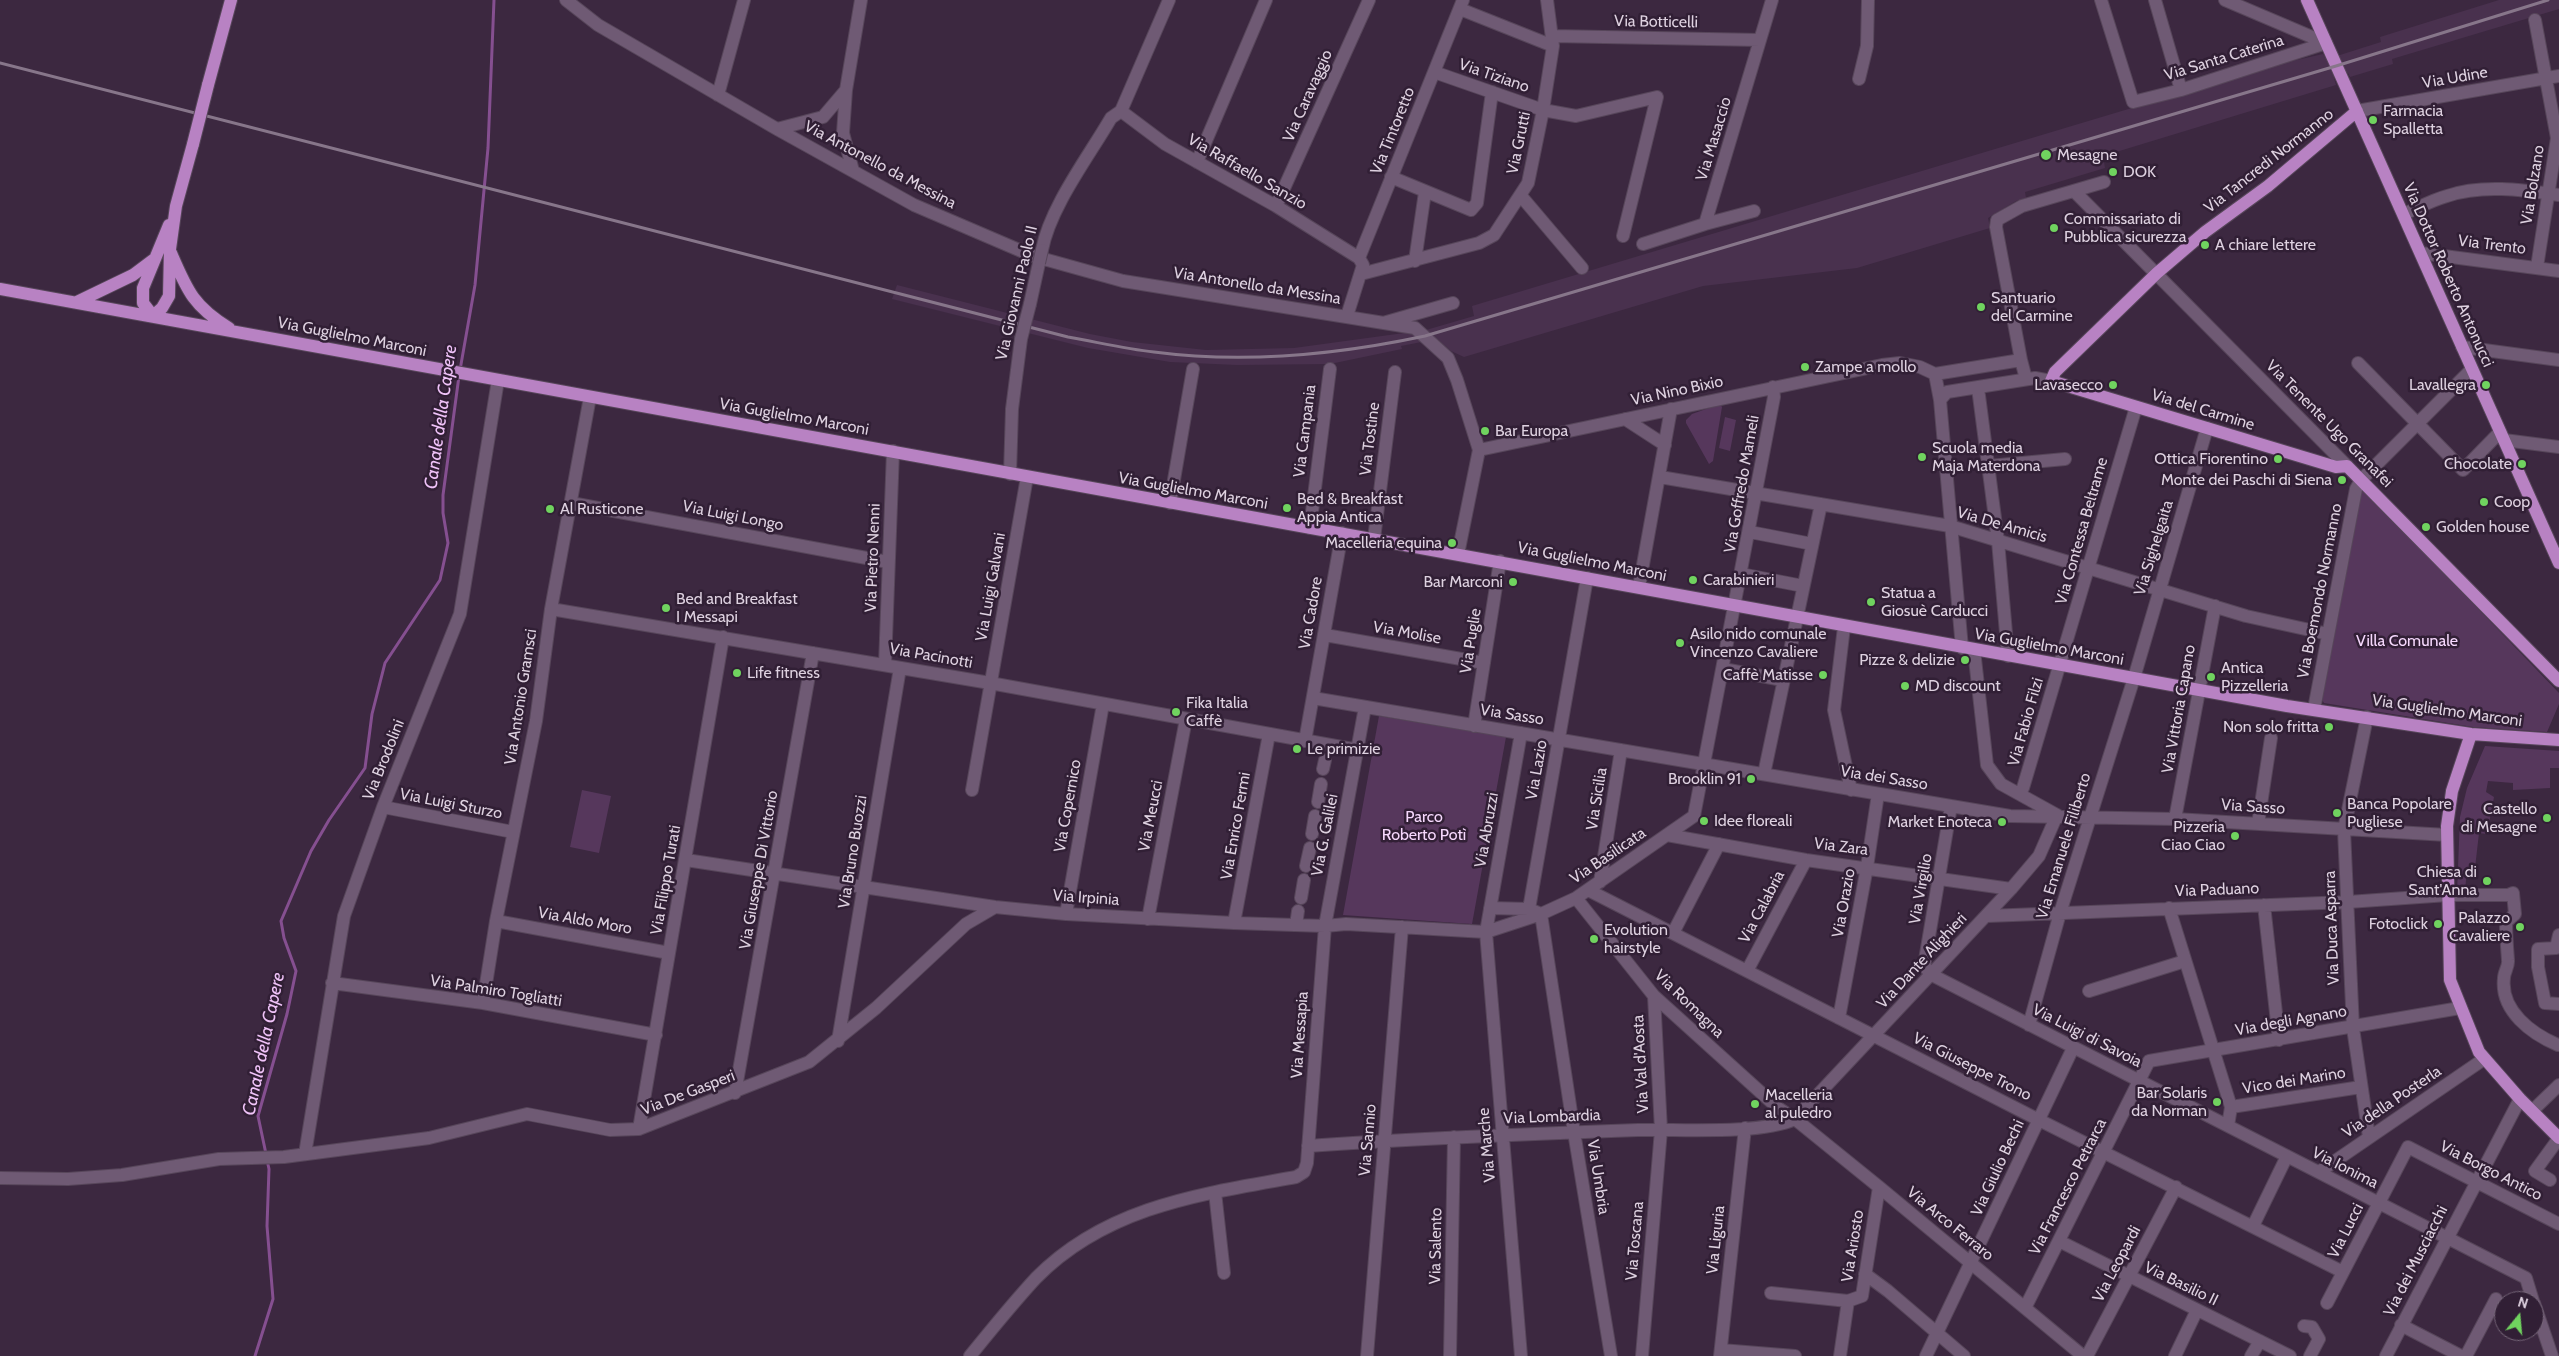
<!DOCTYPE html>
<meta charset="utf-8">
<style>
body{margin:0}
#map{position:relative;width:2559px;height:1356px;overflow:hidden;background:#3c2840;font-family:Cabin,sans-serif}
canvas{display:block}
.north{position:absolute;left:2494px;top:1291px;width:50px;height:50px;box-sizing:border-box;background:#311f35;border:1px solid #766679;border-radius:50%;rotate:17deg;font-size:14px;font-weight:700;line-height:20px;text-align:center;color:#ded1e0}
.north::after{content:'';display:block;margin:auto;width:18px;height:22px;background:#70d35f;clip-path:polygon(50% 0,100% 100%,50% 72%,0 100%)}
</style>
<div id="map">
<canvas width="2559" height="1356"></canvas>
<div class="north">N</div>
</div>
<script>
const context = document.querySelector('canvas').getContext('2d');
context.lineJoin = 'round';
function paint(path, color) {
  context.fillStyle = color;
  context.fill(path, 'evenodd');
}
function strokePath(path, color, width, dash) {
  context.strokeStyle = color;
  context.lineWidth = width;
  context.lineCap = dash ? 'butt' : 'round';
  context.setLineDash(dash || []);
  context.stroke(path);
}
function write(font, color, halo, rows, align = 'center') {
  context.font = font + ' Cabin,sans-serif';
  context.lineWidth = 5;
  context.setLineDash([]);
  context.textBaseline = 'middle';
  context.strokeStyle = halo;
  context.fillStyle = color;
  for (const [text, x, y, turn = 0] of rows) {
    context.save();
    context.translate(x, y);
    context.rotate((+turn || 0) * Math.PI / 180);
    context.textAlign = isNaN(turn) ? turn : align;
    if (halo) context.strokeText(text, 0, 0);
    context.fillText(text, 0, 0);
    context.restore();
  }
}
paint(new Path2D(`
 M 2499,0 L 2559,0 L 2559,9 L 2392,59 L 2393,64 L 2350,77 L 2348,73 L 2334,78 L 2336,85 L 2103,156 L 2105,168 L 2025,192 L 2026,198 L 2016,201 L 1988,218 L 1990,228 L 1857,268 L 1703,286 L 1464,357 L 1451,351 L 1437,339 L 1401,346 L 1402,349 L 1330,364 L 1237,365 L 1170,362 L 1088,348 L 892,299 L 897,285 L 1090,334 L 1132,342 L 1206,350 L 1294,348 L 1426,330 L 1474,316 L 1472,306 L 2275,65 L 2323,54 L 2326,58 L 2340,55 L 2381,42 L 2380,37 Z`), '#49314e');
paint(new Path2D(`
 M 1720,404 L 1722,407 L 1713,461 L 1709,464 L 1686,423 L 1686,420 L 1692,414 Z
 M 1725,417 L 1736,420 L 1730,451 L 1719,448 Z
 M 2365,491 L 2559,693 L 2559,704 L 2547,732 L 2473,727 L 2324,703 L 2321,698 L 2361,492 Z
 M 1379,716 L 1506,737 L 1472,924 L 1343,915 Z
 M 2485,746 L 2559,751 L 2559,768 L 2550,768 L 2550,788 L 2513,790 L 2513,783 L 2488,781 L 2486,792 L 2494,797 L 2487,834 L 2479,833 L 2475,868 L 2467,867 L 2465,893 L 2457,893 L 2460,817 L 2467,788 Z
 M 582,790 L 611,796 L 599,853 L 570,847 Z`), '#56375c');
strokePath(new Path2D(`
 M 460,370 L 475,285 L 488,148 L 494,0
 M 266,1154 L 258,1116 L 287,1014 L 296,971 L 284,938 L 281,921 L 311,851 L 329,820 L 365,768 L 372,714 L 385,663 L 440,580 L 448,543 L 443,513 L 443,495 L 459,376
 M 255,1356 L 273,1299 L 267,1226 L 269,1169 L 267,1160`), '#854f90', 3);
const minor = new Path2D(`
 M 566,0 L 598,25 L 777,129 L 914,205 L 1033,256 L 1123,281 L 1415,328 L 1448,358 L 1457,380 L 1479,450 L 1458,554
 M 2101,0 L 2133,102 L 2181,90 L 2326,43
 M 2155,0 L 2181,90
 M 2225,0 L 2326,43
 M 1460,9 L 1553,46
 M 2535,20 L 2557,138 L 2537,267
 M 1552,36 L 1760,40
 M 1434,72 L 1543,110 L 1576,116 L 1657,97 L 1623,236
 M 1859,79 L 1867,46 L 1868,0
 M 718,95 L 744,0
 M 1121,111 L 1165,144 L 1276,206 L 1359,258 L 1363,265 L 1347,316
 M 1121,111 L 1169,0
 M 2357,111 L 2559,76
 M 777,129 L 823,117 L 846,90
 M 1197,162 L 1266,0
 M 853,171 L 843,133 L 846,90 L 861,0
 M 1391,177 L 1471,210 L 1477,203 L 1492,92
 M 2074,191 L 2347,466
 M 1521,196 L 1582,268
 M 1276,206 L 1369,0
 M 2404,214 C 2418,208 2432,200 2447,196 C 2482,184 2523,190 2559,195
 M 1705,224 L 1754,211
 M 1643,244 L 1705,224 L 1772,0
 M 1042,250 C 1050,207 1089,156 1111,118 L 1121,111
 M 2421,253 L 2559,271
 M 1359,258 L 1463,0
 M 1415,261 L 1425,192
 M 1361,274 L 1479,243 L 1494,235 L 1528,183 L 1543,110 L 1553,46 L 1547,0
 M 1030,304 L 1039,263
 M 1383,323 L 1453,303
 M 2462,347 L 2559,360
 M 2021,360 L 1996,227 L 1997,220 L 2022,206 L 2104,182
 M 2358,363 L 2463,470 L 2500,432
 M 1935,374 L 1940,400 L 1962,648
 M 1978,388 L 1998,541 L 2008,656
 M 1940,400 L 1947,392 L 2035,378 L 2051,381
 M 1625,419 L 1665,445
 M 2504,440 L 2559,447
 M 1479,450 L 1882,365 L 1900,363 L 1920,367 L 1935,374 L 2021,360 L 2026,379
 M 1989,466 L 2065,459
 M 1010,474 L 1012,409 L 1021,339
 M 1660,477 L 1950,526 L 2246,616 L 2328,634
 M 571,503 L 888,562
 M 1170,503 L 1193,369
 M 1310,528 L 1330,369
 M 1750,532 L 1812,544
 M 1374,539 L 1395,372
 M 1741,574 L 1803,586
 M 1639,587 L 1671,409
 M 551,609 L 990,683 L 1358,750
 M 1844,627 L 1834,710 L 1851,790
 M 1325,635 L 1484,663
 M 1974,650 L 1987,765 L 2001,784 L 2057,815
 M 885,665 L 893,451
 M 1723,669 L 1783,680
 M 1313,698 L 2010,816 L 2175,819 L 2447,835
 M 2314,709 L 2356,489 L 2361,480 L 2471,370
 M 2367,717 L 2344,830 L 2353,1028 L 2369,1137
 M 1474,726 L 1500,561
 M 1305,741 L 1342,533
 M 1323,769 L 1325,760
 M 1764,774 L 1821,504
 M 2023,788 L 2136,407
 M 972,790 L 1027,477
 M 1318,802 L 1321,784
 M 1951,806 L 1924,966 L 1932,975 L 2526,1278 L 2533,1301
 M 383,807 L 513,832
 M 2175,819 L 2215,606
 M 2258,824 L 2271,738
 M 1312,834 L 1315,816
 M 1667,835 L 1806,860 L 2011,889
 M 686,860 L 995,907 L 1066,914 L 1234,923 L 1325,926 L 1346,924 L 1486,932 L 1541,914 L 1576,898 L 1694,816 L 1774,397 L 1773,387
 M 1306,866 L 1310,848
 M 1600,882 L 1621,750
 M 1588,890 L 2039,1120 L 2343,1272
 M 1301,898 L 1304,880
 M 1576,898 L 1654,996 L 1778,1108 L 1795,1119 L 1879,1187 L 2083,1356
 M 2264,905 L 2279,1040
 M 1490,908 L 1529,909 L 1541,914 L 1574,1132 L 1611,1356
 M 2169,908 L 2231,1107 L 2228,1126
 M 1529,909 L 1587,578
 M 1066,914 L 1103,704
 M 1987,916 L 2348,902 L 2448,895 L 2508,895 L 2513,893 L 2515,914 L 2506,922 C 2506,935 2507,947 2508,960 C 2509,966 2504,972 2504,978 C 2500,1011 2532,1034 2558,1045
 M 1148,919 L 1186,719
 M 496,921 L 669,953
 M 1234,923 L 1269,734
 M 1296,925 L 1298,911
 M 1673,933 L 1719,844
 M 2559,935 L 2556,948 L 2538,949 L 2538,967 L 2545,1003 L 2559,1004
 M 1747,971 L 1806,860
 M 332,983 L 483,1003 L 656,1035
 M 2089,991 L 2185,961
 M 483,1003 L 496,921 L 536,721 L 551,609 L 590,397
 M 1839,1018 L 1867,867 L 1878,794
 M 2029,1025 L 2060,913 L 2134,678 L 2207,428
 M 838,1041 L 900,668
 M 735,1093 L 813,653
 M 2231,1107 L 2361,1087
 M 2532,1111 L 2559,1085
 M 639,1129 L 723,637
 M 1308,1146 C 1418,1138 1528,1134 1638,1130 C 1680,1129 1759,1135 1795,1119 L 2011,889 L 2039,856 L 2057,815
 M 305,1154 L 344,916 L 383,807 L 460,614 L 498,380
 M 2319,1172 L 2484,1059
 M 0,1178 L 68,1179 L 122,1175 L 219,1159 L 284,1157 L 429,1138 L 527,1114 L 610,1130 L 639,1129 L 809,1062 L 876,1008 L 966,924 L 995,907
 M 2550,1180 L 2535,1171 L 2559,1138
 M 1215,1192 L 1224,1273
 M 2253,1226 L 2287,1156
 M 2059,1241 L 2290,1356
 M 1865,1274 L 1888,1291 L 1964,1356
 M 1771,1293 L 1848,1301 L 1862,1296 L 1879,1187
 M 2327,1303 L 2408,1147 L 2559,1224
 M 2534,1303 L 2552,1356
 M 2025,1308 L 2149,1061 L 2460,1008
 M 2401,1325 L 2461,1356
 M 2304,1326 L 2312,1327 L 2319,1339 L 2310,1356
 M 1721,1350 L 1795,1356
 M 970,1356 C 991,1330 1013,1303 1036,1278 C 1107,1206 1202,1194 1296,1177 L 1304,1172 L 1307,1163 L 1325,926 L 1365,707
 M 1367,1356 L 1402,927
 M 1450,1356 L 1454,1137
 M 1521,1356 L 1486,932 L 1521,733
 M 1642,1356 L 1661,1130 L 1654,996
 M 1720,1356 L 1745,1128
 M 1840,1356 L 1848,1301
 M 1926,1356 L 2073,1048
 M 2087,1356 L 2176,1187
 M 2175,1356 L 2197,1310
 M 2251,1356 L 2260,1341
 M 2386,1356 L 2520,1099
 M 2466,1356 L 2496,1299`);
const major = new Path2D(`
 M 2307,0 L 2559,563
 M 208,85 L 231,0
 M 2357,111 L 2268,186 L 2205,232 L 2157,273 L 2055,372 L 2051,381 L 2336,467 L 2347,466 L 2559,681
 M 171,253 C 187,290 193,306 229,328
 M 0,289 L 2287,706 L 2471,734 L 2559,740
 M 77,302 L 133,275 L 153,260
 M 153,316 L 162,308 L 169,296 L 170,249 L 176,206 L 193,144
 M 153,316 L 143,303 L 143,288 L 169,225
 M 2471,734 L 2452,791 L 2447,826 L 2450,980 L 2479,1052 L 2520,1099 L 2559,1138`);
strokePath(minor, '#57465a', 14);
strokePath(major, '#57465a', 14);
strokePath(minor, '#6f5a74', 12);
strokePath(major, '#b882c3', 12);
strokePath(new Path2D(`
 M 0,63 L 1068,337 C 1097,342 1125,349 1154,352 C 1245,364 1336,355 1425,336 L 2336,66 L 2548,0`), '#87768a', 3);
const minorBridge = new Path2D(`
 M 1039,263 L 1042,250
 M 1021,339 L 1030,304`);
const majorBridge = new Path2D(`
 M 193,144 L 208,85`);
strokePath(minorBridge, '#57465a', 14, []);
strokePath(majorBridge, '#57465a', 14, []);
strokePath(minorBridge, '#6f5a74', 12);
strokePath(majorBridge, '#b882c3', 12);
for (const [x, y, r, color] of [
 [2373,120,5,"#70d35f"],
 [2046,155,6,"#70d35f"],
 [2113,172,5,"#70d35f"],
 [2054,228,5,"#70d35f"],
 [2205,245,5,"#70d35f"],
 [1981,307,5,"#70d35f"],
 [1805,367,5,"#70d35f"],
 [2113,385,5,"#70d35f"],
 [2486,385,5,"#70d35f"],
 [1485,431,5,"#70d35f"],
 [1922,457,5,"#70d35f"],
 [2278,459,5,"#70d35f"],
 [2522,464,5,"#70d35f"],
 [2342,480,5,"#70d35f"],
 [2484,502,5,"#70d35f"],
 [1287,508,5,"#70d35f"],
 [550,509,5,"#70d35f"],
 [2426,527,5,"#70d35f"],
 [1452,543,5,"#70d35f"],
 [1693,580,5,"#70d35f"],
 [1513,582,5,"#70d35f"],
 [1871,602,5,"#70d35f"],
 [666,608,5,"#70d35f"],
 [1680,643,5,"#70d35f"],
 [1965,660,5,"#70d35f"],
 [737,673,5,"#70d35f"],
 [1823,675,5,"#70d35f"],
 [2211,677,5,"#70d35f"],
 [1905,686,5,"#70d35f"],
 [1176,712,5,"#70d35f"],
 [2329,727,5,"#70d35f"],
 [1297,749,5,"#70d35f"],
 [1751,779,5,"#70d35f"],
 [2337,813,5,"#70d35f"],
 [2547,818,5,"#70d35f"],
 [1704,821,5,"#70d35f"],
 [2002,822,5,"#70d35f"],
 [2235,836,5,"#70d35f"],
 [2487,881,5,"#70d35f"],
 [2438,924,5,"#70d35f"],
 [2520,927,5,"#70d35f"],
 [1594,939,5,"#70d35f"],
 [2217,1102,5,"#70d35f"],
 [1755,1104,5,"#70d35f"]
]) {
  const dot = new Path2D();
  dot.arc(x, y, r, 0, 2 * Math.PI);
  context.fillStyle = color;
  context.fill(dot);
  strokePath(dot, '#311f35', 2);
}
write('16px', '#ded1e0', '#311f35', [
 ["Via Botticelli",1656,22,1],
 ["Via Santa Caterina",2224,58,-17],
 ["Via Tiziano",1494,76,19],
 ["Via Udine",2455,78,-10],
 ["Via Caravaggio",1308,96,-66],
 ["Via Tintoretto",1393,131,-68],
 ["Via Masaccio",1714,139,-73],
 ["Via Grutti",1519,143,-78],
 ["Via Tancredi Normanno",2269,161,-38],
 ["Via Antonello da Messina",880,165,28],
 ["Via Raffaello Sanzio",1247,172,30],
 ["Via Bolzano",2533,185,-81],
 ["Via Trento",2492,245,7],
 ["Via Dottor Roberto Antonucci",2448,275,66],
 ["Via Antonello da Messina",1257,286,9],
 ["Via Giovanni Paolo II",1017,293,-77],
 ["Via Guglielmo Marconi",352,337,11],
 ["Via Nino Bixio",1677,391,-12],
 ["Via del Carmine",2203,410,17],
 ["Via Guglielmo Marconi",794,417,10],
 ["Via Tenente Ugo Granafei",2329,424,45],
 ["Via Campania",1305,431,-83],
 ["Via Tostine",1370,439,-83],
 ["Via Goffredo Mameli",1742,484,-80],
 ["Via Guglielmo Marconi",1193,491,10],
 ["Via Luigi Longo",733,516,11],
 ["Via De Amicis",2002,525,16],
 ["Via Contessa Beltrame",2082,531,-74],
 ["Via Sighelgaita",2154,548,-73],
 ["Via Pietro Nenni",873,558,-88],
 ["Via Guglielmo Marconi",1592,562,11],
 ["Via Luigi Galvani",991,587,-80],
 ["Via Boemondo Normanno",2320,591,-79],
 ["Via Cadore",1311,613,-80],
 ["Via Molise",1407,633,10],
 ["Via Puglie",1471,641,-81],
 ["Via Guglielmo Marconi",2049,647,10],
 ["Via Pacinotti",931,656,10],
 ["Via Antonio Gramsci",521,697,-81],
 ["Via Vittoria Capano",2179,709,-80],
 ["Via Guglielmo Marconi",2447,711,8],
 ["Via Sasso",1512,715,9],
 ["Via Fabio Filzi",2026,722,-74],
 ["Via Brodolini",384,760,-68],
 ["Via Lazio",1537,770,-80],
 ["Via dei Sasso",1884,778,9],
 ["Via Sicilia",1597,799,-81],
 ["Via Luigi Sturzo",451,804,11],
 ["Via Copernico",1068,806,-80],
 ["Via Sasso",2253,807,4],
 ["Via Meucci",1151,816,-79],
 ["Via Enrico Fermi",1236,826,-80],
 ["Via Abruzzi",1487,830,-80],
 ["Via G. Galilei",1325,835,-79],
 ["Via Emanuele Filiberto",2064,846,-73],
 ["Via Zara",1841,847,7],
 ["Via Bruno Buozzi",853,852,-81],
 ["Via Basilicata",1608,856,-34],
 ["Via Giuseppe Di Vittorio",759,870,-80],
 ["Via Filippo Turati",666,880,-80],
 ["Via Virgilio",1921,889,-80],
 ["Via Paduano",2217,890,-2],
 ["Via Irpinia",1086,898,4],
 ["Via Orazio",1844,903,-80],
 ["Via Calabria",1762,907,-62],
 ["Via Aldo Moro",585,921,10],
 ["Via Duca Asparra",2332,928,-92],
 ["Via Dante Alighieri",1922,961,-47],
 ["Via Palmiro Togliatti",496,991,9],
 ["Via Romagna",1689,1004,44],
 ["Via degli Agnano",2291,1021,-10],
 ["Via Messapia",1300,1035,-86],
 ["Via Luigi di Savoia",2087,1036,27],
 ["Via Val d'Aosta",1641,1064,-93],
 ["Via Giuseppe Trono",1972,1067,27],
 ["Vico dei Marino",2294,1081,-9],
 ["Via De Gasperi",688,1093,-21],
 ["Via della Posterla",2392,1102,-34],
 ["Via Lombardia",1552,1117,-2],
 ["Via Sannio",1368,1140,-85],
 ["Via Marche",1487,1145,-95],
 ["Via Giulio Bechi",1998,1168,-65],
 ["Via Ionima",2345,1168,27],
 ["Via Borgo Antico",2491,1171,27],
 ["Via Umbria",1598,1177,81],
 ["Via Francesco Petrarca",2068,1187,-63],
 ["Via Arco Ferraro",1950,1224,39],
 ["Via Lucci",2346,1231,-63],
 ["Via Liguria",1716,1240,-84],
 ["Via Toscana",1635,1241,-85],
 ["Via Salento",1436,1246,-89],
 ["Via Ariosto",1853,1246,-81],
 ["Via dei Musciacchi",2416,1261,-63],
 ["Via Leopardi",2117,1264,-62],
 ["Via Basilio II",2181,1284,26]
]);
write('16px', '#ded1e0', '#311f35', [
 ["Farmacia",2383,111],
 ["Spalletta",2383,129],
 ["Mesagne",2057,155],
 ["DOK",2123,172],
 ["Commissariato di",2064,219],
 ["Pubblica sicurezza",2064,237],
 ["A chiare lettere",2215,245],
 ["Santuario",1991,298],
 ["del Carmine",1991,316],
 ["Zampe a mollo",1815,367],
 ["Lavasecco",2103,385,"right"],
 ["Lavallegra",2476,385,"right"],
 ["Bar Europa",1495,431],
 ["Scuola media",1932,448],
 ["Maja Materdona",1932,466],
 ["Ottica Fiorentino",2268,459,"right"],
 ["Chocolate",2512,464,"right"],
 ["Monte dei Paschi di Siena",2332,480,"right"],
 ["Bed & Breakfast",1297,499],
 ["Appia Antica",1297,517],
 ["Coop",2494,502],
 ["Al Rusticone",560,509],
 ["Golden house",2436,527],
 ["Macelleria equina",1442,543,"right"],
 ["Carabinieri",1703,580],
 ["Bar Marconi",1503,582,"right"],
 ["Statua a",1881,593],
 ["Giosuè Carducci",1881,611],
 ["Bed and Breakfast",676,599],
 ["I Messapi",676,617],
 ["Asilo nido comunale",1690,634],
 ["Vincenzo Cavaliere",1690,652],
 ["Pizze & delizie",1955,660,"right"],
 ["Antica",2221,668],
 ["Pizzelleria",2221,686],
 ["Life fitness",747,673],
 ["Caffè Matisse",1813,675,"right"],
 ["MD discount",1915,686],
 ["Fika Italia",1186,703],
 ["Caffè",1186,721],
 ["Non solo fritta",2319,727,"right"],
 ["Le primizie",1307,749],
 ["Brooklin 91",1741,779,"right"],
 ["Banca Popolare",2347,804],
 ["Pugliese",2347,822],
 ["Castello",2537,809,"right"],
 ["di Mesagne",2537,827,"right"],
 ["Idee floreali",1714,821],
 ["Market Enoteca",1992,822,"right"],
 ["Pizzeria",2225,827,"right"],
 ["Ciao Ciao",2225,845,"right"],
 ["Chiesa di",2477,872,"right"],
 ["Sant'Anna",2477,890,"right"],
 ["Palazzo",2510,918,"right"],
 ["Cavaliere",2510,936,"right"],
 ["Fotoclick",2428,924,"right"],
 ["Evolution",1604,930],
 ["hairstyle",1604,948],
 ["Bar Solaris",2207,1093,"right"],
 ["da Norman",2207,1111,"right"],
 ["Macelleria",1765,1095],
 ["al puledro",1765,1113]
], 'left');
write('16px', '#f6d8fd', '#311f35', [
 ["Villa Comunale",2407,641],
 ["Parco",1424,817],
 ["Roberto Potì",1424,835]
]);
write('italic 18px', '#f0c3f9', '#311f35', [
 ["Canale della Capere",441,417,-82],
 ["Canale della Capere",264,1044,-78]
]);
</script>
